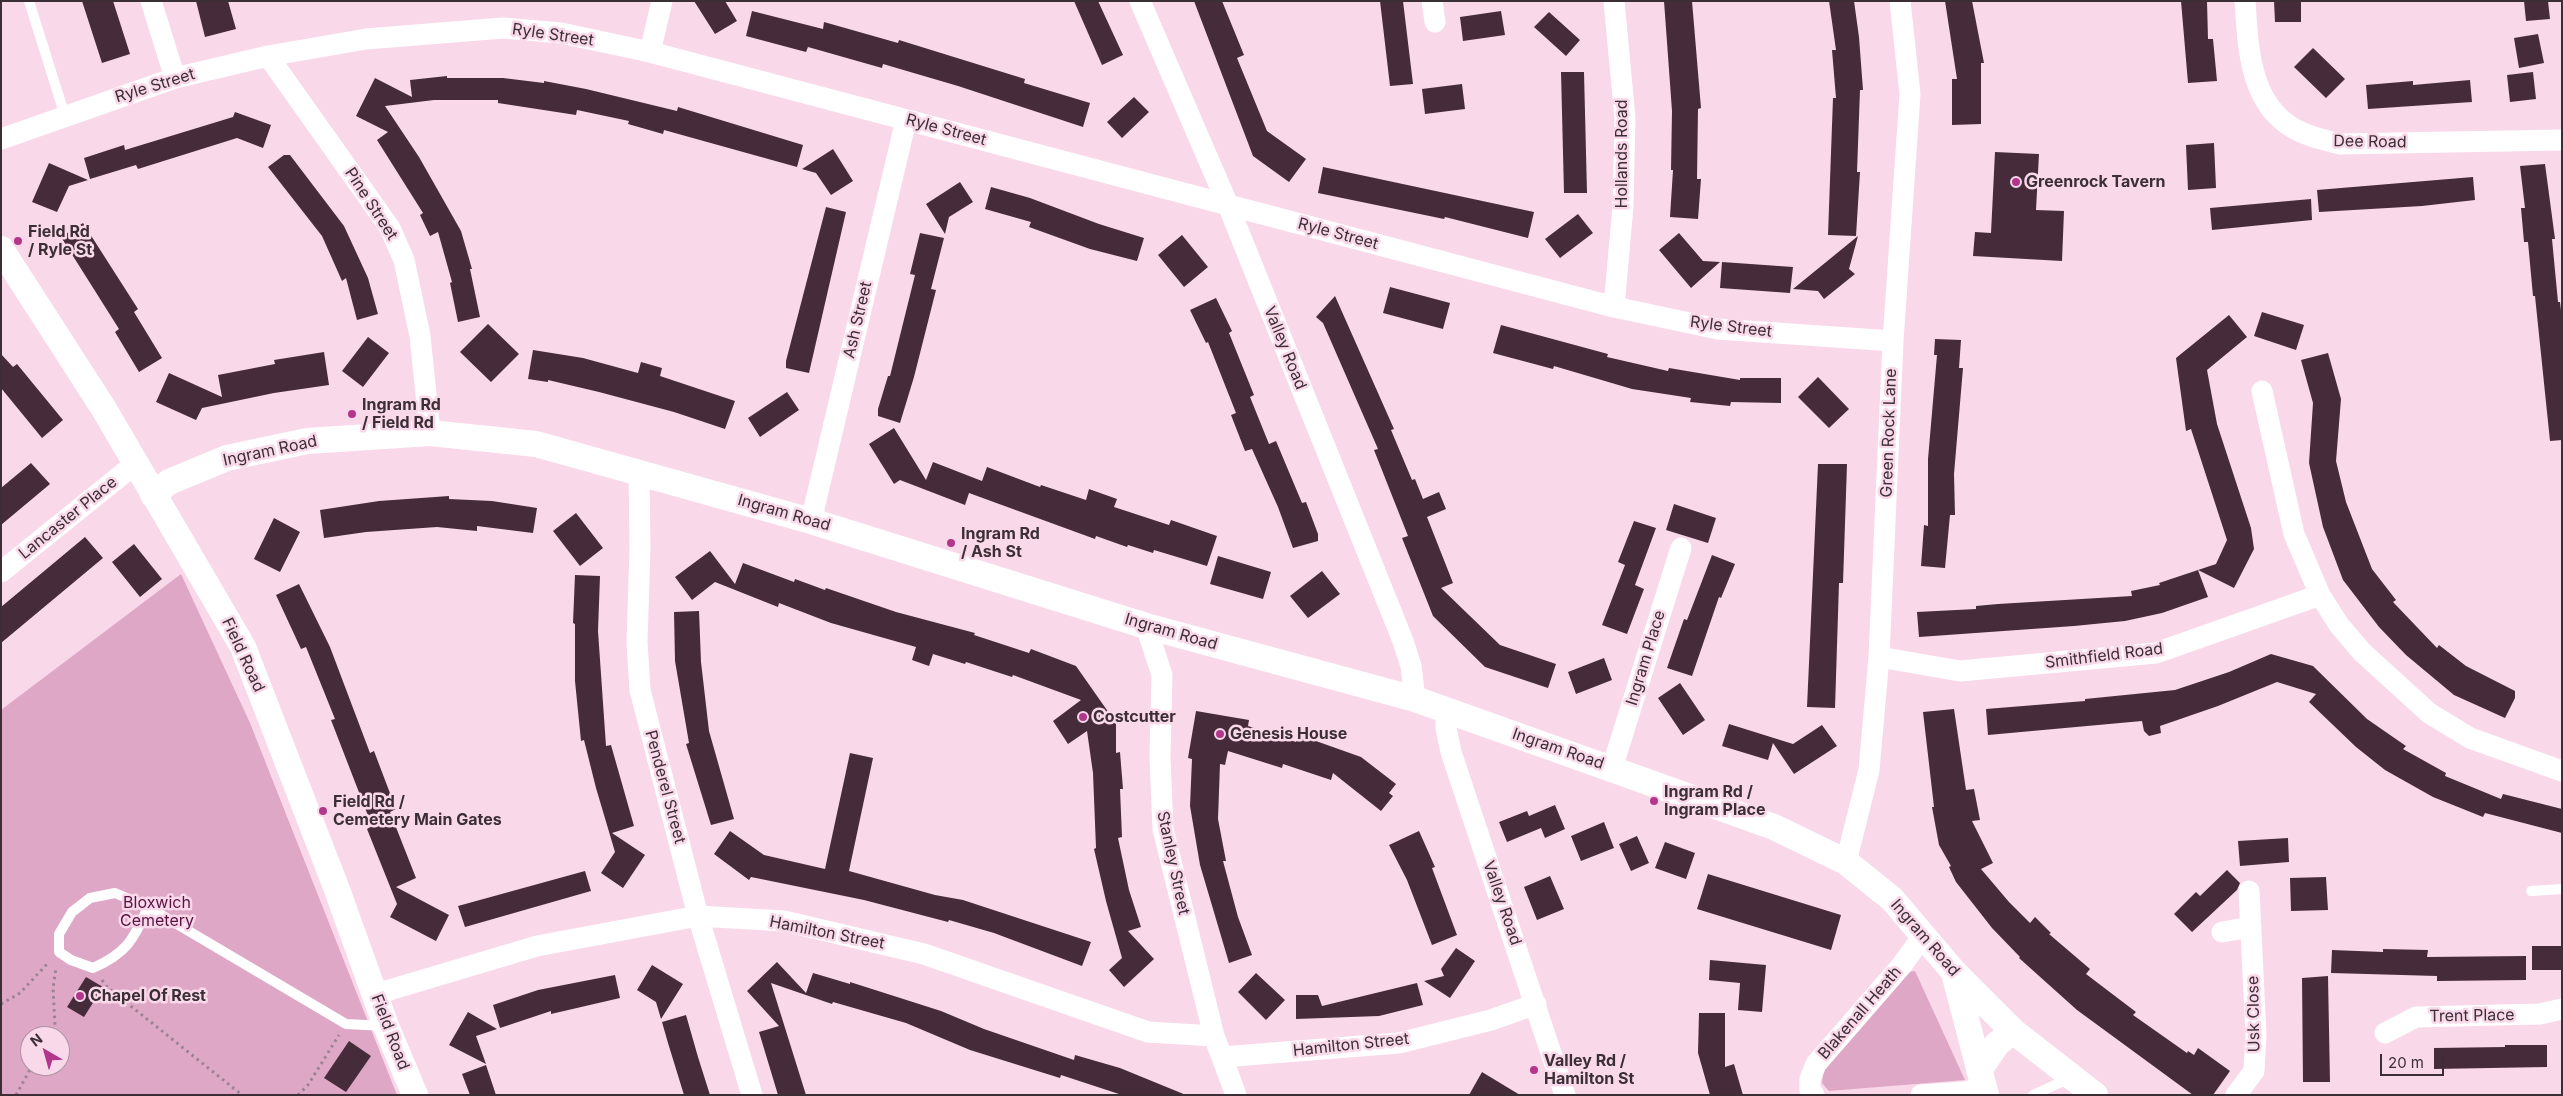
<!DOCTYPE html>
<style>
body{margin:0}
#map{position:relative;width:2563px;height:1096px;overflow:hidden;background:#f9d8ea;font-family:Inter,sans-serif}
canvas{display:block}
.frame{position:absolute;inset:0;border:2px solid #3b2e35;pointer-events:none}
.north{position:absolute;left:20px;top:1026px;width:50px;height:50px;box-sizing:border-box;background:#f9d8ea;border:1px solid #ad94a2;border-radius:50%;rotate:322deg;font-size:14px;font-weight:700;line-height:20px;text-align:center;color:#3b2e35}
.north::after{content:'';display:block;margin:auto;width:18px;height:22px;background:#b2378a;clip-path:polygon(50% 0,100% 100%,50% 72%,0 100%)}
.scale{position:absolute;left:2380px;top:1054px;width:64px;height:22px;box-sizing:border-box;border:2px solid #3b2e35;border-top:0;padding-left:6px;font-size:15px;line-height:18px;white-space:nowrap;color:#3b2e35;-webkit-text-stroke:4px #f9d8ea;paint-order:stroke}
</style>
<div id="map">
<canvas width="2563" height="1096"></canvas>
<div class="frame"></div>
<div class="north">N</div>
<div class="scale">20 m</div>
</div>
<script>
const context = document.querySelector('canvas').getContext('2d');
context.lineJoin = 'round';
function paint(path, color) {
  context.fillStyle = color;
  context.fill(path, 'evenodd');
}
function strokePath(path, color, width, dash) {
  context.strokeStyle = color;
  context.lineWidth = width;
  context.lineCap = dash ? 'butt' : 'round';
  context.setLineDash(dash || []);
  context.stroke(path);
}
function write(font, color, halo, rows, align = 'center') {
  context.font = font + ' Inter,sans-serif';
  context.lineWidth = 5;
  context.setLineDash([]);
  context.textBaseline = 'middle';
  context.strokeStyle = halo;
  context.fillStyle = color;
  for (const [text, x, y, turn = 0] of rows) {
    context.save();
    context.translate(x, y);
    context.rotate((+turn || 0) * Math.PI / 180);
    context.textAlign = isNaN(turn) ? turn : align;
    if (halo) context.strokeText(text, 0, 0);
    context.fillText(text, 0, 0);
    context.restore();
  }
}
paint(new Path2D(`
 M 181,574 L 250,723 L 397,1095 L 1,1095 L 1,710 ZM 30,1036 L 60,1036 L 60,1066 L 30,1066 Z
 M 1915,971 L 1965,1080 L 1829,1091 L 1822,1083 L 1824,1068 L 1903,973 Z`), '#dea7c6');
paint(new Path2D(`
 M 82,1 L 113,1 L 130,54 L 102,63 Z
 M 196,1 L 228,1 L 236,29 L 205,37 Z
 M 694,1 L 725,1 L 737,21 L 715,34 Z
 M 1074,1 L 1098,1 L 1123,55 L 1102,65 Z
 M 1194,1 L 1222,1 L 1244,55 L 1237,58 L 1267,131 L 1306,159 L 1289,182 L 1253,156 Z
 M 1380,1 L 1403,1 L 1413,84 L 1390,86 Z
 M 1664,1 L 1692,1 L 1701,108 L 1698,109 L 1697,179 L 1701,179 L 1698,219 L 1670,217 L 1673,170 L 1671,170 L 1672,111 Z
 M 1829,1 L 1854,1 L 1859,37 L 1863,90 L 1860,90 L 1857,172 L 1860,172 L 1856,236 L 1828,235 L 1833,98 L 1836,98 L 1832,50 L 1836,50 Z
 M 1945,1 L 1972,1 L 1984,63 L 1981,63 L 1981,124 L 1952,125 L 1952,79 L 1957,79 Z
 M 2181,1 L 2207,1 L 2208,39 L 2213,39 L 2217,81 L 2188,83 Z
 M 2274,1 L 2301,1 L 2301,22 L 2275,22 Z
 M 2524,1 L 2548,1 L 2550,19 L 2526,21 Z
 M 752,11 L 823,29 L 824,22 L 898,43 L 899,40 L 1025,79 L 1024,83 L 1090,103 L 1083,127 L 958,86 L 883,64 L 882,68 L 808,47 L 806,52 L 746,36 Z
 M 1501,11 L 1505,35 L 1463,41 L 1460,17 Z
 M 1549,12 L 1580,40 L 1566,56 L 1534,27 Z
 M 2538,34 L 2544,63 L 2519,68 L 2514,38 Z
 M 2313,48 L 2345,79 L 2326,98 L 2294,67 Z
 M 1561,72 L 1584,72 L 1587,193 L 1564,193 Z
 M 2533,72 L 2536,99 L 2510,102 L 2507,75 Z
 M 447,76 L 447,78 L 503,78 L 544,83 L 544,81 L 586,89 L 677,111 L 678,107 L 803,145 L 797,167 L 664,130 L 663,134 L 628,124 L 629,121 L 577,110 L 576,115 L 498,103 L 498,100 L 434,100 L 385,106 L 419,157 L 461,231 L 472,269 L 470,269 L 480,317 L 458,322 L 450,283 L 452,282 L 438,232 L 430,236 L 420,215 L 423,213 L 377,140 L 388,132 L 356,116 L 375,78 L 412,97 L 410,80 Z
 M 2470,80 L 2472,102 L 2368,109 L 2366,85 L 2413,81 L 2413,85 Z
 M 1462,84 L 1465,109 L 1425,114 L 1422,89 Z
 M 1134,97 L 1149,112 L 1122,138 L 1107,122 Z
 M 235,112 L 271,125 L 263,148 L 237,138 L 138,169 L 136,165 L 90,179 L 84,158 L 124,145 L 125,150 L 233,117 Z
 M 2214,143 L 2216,188 L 2188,190 L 2186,145 Z
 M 833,149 L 853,181 L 831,195 L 816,173 L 802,169 Z
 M 1995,152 L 2039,154 L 2036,210 L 2064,211 L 2062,261 L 1973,256 L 1975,232 L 1991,233 Z
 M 284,155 L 290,155 L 344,226 L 368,278 L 378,314 L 357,320 L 346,278 L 342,281 L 322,236 L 268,167 Z
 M 49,163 L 88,180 L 69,186 L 57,212 L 32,202 Z
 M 2545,164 L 2555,239 L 2552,239 L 2558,302 L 2560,302 L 2562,319 L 2562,440 L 2550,441 L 2535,296 L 2533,296 L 2528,242 L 2524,242 L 2521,208 L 2525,208 L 2520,166 Z
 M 1323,167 L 1534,212 L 1528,238 L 1445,217 L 1444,219 L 1318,193 Z
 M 2473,177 L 2475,200 L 2422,206 L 2319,212 L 2317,190 Z
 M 960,182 L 973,202 L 949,217 L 945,234 L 926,204 Z
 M 991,187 L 1030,198 L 1099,224 L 1144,238 L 1137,261 L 1090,249 L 1029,227 L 1031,222 L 985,209 Z
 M 2311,199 L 2312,220 L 2212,230 L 2210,208 Z
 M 826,207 L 846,212 L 809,373 L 786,368 L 786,361 Z
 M 1578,214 L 1593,233 L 1560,258 L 1545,239 Z
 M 83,223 L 138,309 L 134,312 L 162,358 L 139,372 L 115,332 L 119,329 L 61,237 Z
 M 920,233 L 944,238 L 931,289 L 936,290 L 914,377 L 900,423 L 878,416 L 878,409 L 888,376 L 890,376 L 915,275 L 910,274 Z
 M 1679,233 L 1703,261 L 1720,262 L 1691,288 L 1659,250 Z
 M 1182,235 L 1208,267 L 1184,287 L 1158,255 Z
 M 1858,236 L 1849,269 L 1855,274 L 1824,299 L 1818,291 L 1793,289 Z
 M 1722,262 L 1793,267 L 1790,293 L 1720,288 Z
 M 1390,287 L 1450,303 L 1443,329 L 1383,313 Z
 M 1335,296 L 1394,429 L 1391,430 L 1412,480 L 1415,479 L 1423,499 L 1439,492 L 1446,509 L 1427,517 L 1453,583 L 1441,588 L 1500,645 L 1556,664 L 1548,688 L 1485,667 L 1433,616 L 1402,538 L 1408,536 L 1374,450 L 1378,449 L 1323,323 L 1316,317 Z
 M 1216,298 L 1232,331 L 1229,333 L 1254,395 L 1250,397 L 1269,444 L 1276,441 L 1302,503 L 1306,502 L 1318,534 L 1318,541 L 1293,548 L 1278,507 L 1252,449 L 1245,451 L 1231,415 L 1236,413 L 1208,342 L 1206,343 L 1190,310 Z
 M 2262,312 L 2304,325 L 2296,350 L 2254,336 Z
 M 2229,315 L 2247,337 L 2207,370 L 2217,424 L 2251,528 L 2254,549 L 2234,588 L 2198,570 L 2208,597 L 2162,613 L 2125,621 L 2074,626 L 1919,637 L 1917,612 L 1976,609 L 1976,606 L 1998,604 L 2132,596 L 2131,591 L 2160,585 L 2159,583 L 2216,564 L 2227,540 L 2191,429 L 2186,431 L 2176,358 Z
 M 488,324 L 519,354 L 491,382 L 460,352 Z
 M 1501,325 L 1608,354 L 1607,357 L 1668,371 L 1669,368 L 1740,380 L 1740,378 L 1781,378 L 1781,403 L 1731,402 L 1730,406 L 1690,402 L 1691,398 L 1632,389 L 1554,366 L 1553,369 L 1493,353 Z
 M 368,337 L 389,353 L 363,387 L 342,371 Z
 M 1935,339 L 1961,340 L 1959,368 L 1963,368 L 1954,474 L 1955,515 L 1950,515 L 1945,568 L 1921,566 L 1924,525 L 1928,526 L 1928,459 L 1937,355 L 1934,355 Z
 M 533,350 L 583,358 L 638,373 L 641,362 L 662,368 L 660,376 L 735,401 L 725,429 L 674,412 L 599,392 L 548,380 L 548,382 L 528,379 Z
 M 324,352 L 329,385 L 274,393 L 202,408 L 196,420 L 156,402 L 169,373 L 222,397 L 218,375 L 275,364 L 274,360 Z
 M 2328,353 L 2341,399 L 2336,461 L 2346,502 L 2372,569 L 2396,600 L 2393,602 L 2437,648 L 2439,645 L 2466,666 L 2515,691 L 2515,698 L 2505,718 L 2454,695 L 2406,655 L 2379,627 L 2343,580 L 2323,527 L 2309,463 L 2313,403 L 2301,360 Z
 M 1,354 L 13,367 L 17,364 L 63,420 L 42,438 L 1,388 Z
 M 1818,377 L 1849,409 L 1829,428 L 1798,397 Z
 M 787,392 L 799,410 L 760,437 L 748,418 Z
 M 894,428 L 926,480 L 933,462 L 982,481 L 987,467 L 1040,487 L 1041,485 L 1086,500 L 1089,489 L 1117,499 L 1114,507 L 1169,525 L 1171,520 L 1217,536 L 1207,566 L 1154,550 L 1153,553 L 1128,545 L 1127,547 L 1096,536 L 1095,539 L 969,493 L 965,505 L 900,480 L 894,484 L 869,444 Z
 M 31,463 L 50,484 L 1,525 L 1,488 Z
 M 1818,464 L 1847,464 L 1843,583 L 1839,583 L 1835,708 L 1807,707 Z
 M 449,496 L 449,499 L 492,501 L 537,508 L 533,533 L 477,526 L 477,531 L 437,527 L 366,532 L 324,538 L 320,510 L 379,501 Z
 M 1674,504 L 1716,518 L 1708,543 L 1666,530 Z
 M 576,513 L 603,548 L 580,566 L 553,531 Z
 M 274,518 L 300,532 L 280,572 L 254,559 Z
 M 1634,521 L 1656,528 L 1635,585 L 1644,589 L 1627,634 L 1602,625 L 1625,565 L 1618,562 Z
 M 85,537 L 103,558 L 1,643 L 1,607 Z
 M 134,544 L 162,579 L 140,597 L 112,562 Z
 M 710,551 L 735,584 L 743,563 L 794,582 L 795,579 L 825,590 L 826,588 L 896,612 L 975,633 L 974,635 L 1029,653 L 1031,649 L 1076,666 L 1116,723 L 1116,753 L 1120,752 L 1123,789 L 1120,789 L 1122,837 L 1118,838 L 1129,890 L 1141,927 L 1128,931 L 1154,959 L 1124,987 L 1109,970 L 1122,958 L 1106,901 L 1094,849 L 1096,848 L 1093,773 L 1087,731 L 1068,744 L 1053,721 L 1081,700 L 1013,675 L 1012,677 L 966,662 L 965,664 L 933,654 L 929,666 L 912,660 L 916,647 L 831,623 L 779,603 L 778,607 L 715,582 L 692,600 L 675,577 Z
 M 1712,555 L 1735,564 L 1721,598 L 1719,597 L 1692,676 L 1667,668 L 1684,619 L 1687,620 Z
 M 1218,556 L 1271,572 L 1263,599 L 1210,584 Z
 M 1322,571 L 1340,594 L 1308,618 L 1290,596 Z
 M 575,575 L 600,576 L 598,631 L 606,746 L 611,745 L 634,826 L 612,833 L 645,855 L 623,888 L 601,873 L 615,852 L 596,788 L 584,740 L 581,741 L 575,681 L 575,624 L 573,623 Z
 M 299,584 L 330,647 L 370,753 L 374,751 L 396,809 L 390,812 L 416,878 L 396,887 L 449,915 L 436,941 L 390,917 L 397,904 L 367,829 L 372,826 L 331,720 L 335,719 L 306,647 L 301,649 L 276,595 Z
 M 699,611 L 701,662 L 709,731 L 734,819 L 711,825 L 686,744 L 689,743 L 675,661 L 674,612 Z
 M 2271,654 L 2313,666 L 2367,719 L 2406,746 L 2403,749 L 2446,773 L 2445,776 L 2501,799 L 2503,794 L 2562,809 L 2562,833 L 2485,813 L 2483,817 L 2433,797 L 2385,770 L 2356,747 L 2309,702 L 2316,694 L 2277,682 L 2218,706 L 2160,726 L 2161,733 L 2149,736 L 2144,731 L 2142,721 L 1988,735 L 1986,709 L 2085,701 L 2085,699 L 2175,690 L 2229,672 Z
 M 1604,658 L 1612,680 L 1576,694 L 1568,672 Z
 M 1680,683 L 1705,720 L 1683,735 L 1658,698 Z
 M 1954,709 L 1966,790 L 1974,789 L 1980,820 L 1972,821 L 1993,863 L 1981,869 L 2009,902 L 2030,923 L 2035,917 L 2051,933 L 2049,934 L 2090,969 L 2086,974 L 2136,1012 L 2133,1015 L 2187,1053 L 2188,1051 L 2194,1055 L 2198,1048 L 2230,1071 L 2213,1095 L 2193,1095 L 2077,1010 L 2019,958 L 2020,957 L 1992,928 L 1956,882 L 1949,867 L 1951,866 L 1939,845 L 1932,807 L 1934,807 L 1923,712 Z
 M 1196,711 L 1249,720 L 1248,726 L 1296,742 L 1299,735 L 1361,757 L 1396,784 L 1389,793 L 1393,796 L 1381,811 L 1333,773 L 1331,780 L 1283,764 L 1282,768 L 1228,751 L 1225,765 L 1220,764 L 1218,819 L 1226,861 L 1223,861 L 1238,917 L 1252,955 L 1229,963 L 1200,865 L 1190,806 L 1192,759 L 1188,758 Z
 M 1729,724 L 1793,744 L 1822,725 L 1837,746 L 1794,774 L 1773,743 L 1768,760 L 1722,746 Z
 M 850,753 L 873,758 L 849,871 L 935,895 L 963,900 L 1091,942 L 1082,966 L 994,933 L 949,920 L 948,922 L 864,900 L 751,877 L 749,880 L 714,854 L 730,831 L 764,855 L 825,869 Z
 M 1555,805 L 1565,829 L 1545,838 L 1541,828 L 1507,842 L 1499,822 L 1527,811 L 1529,816 Z
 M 1604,822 L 1614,848 L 1581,861 L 1571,836 Z
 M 1419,831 L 1435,867 L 1432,868 L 1457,935 L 1432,945 L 1407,880 L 1389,845 Z
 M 1637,836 L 1649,863 L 1631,871 L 1619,844 Z
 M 2288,838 L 2289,862 L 2240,866 L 2238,841 Z
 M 1665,842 L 1695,853 L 1686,879 L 1655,868 Z
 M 2227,870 L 2240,883 L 2237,890 L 2192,932 L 2174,914 L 2196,892 L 2200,896 Z
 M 585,871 L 591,891 L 465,927 L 458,906 Z
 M 1708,874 L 1841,915 L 1831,950 L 1697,909 Z
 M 1550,876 L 1564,909 L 1537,920 L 1524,887 Z
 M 2326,877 L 2328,910 L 2291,911 L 2290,878 Z
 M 2532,946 L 2562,946 L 2562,970 L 2532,970 Z
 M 1456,948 L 1475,961 L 1450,998 L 1424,981 L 1444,976 L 1441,969 Z
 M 2383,949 L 2428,950 L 2427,957 L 2526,956 L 2526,980 L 2437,981 L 2437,976 L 2331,973 L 2332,950 L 2383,952 Z
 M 1710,960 L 1766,965 L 1762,1012 L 1738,1010 L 1740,983 L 1709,980 Z
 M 777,962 L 806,993 L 813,973 L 850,984 L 850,982 L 941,1011 L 984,1029 L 1074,1060 L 1075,1055 L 1120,1068 L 1186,1095 L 1122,1095 L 1061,1075 L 1060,1078 L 970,1050 L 906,1023 L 833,1002 L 832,1004 L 771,983 L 806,1095 L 778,1095 L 759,1032 L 779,1026 L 747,991 Z
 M 652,965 L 683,984 L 661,1019 L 656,1002 L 637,990 Z
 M 1256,973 L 1285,1000 L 1266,1020 L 1238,992 Z
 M 615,975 L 620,998 L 551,1014 L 551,1011 L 500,1028 L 493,1005 L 538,990 Z
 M 2328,976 L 2330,1082 L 2303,1082 L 2302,978 Z
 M 86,977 L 103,987 L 84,1017 L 67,1007 Z
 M 1417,983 L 1423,1005 L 1379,1016 L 1296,1019 L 1296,995 L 1318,995 L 1322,1006 Z
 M 468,1012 L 497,1029 L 476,1036 L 486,1064 L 449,1045 Z
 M 1699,1013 L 1725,1013 L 1725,1067 L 1734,1064 L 1743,1095 L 1710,1095 L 1698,1053 Z
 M 686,1015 L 698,1057 L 710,1095 L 684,1095 L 668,1043 L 662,1022 Z
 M 349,1041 L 371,1056 L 346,1092 L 324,1078 Z
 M 2505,1045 L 2547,1045 L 2547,1067 L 2434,1069 L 2434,1048 L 2505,1047 Z
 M 486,1065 L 496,1095 L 470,1095 L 462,1074 Z
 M 1482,1072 L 1520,1095 L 1469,1095 Z`), '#462c3b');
strokePath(new Path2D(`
 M 102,980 L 107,987 L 242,1095
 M 1,1004 L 20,993 L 48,963
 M 49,1036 L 55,1026 L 53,988 L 56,968
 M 16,1095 L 32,1066
 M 298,1095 L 308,1085 L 339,1035`), '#9a838f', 3, [2.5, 4]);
strokePath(new Path2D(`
 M 29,1 L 65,116
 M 2531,891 L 2562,889
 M 148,907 C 133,940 127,953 93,968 L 71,960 L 59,952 L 59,934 L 72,912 L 90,898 L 115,893 L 148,907 L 346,1024 L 385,1026
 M 2033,1095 L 2070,1078`), '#fff', 10);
strokePath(new Path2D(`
 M 151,1 L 175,78
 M 1140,1 L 1228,205 L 1403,641 L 1411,666 L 1415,699
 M 1432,1 L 1435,22
 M 1614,1 L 1625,118 L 1623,206 L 1614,307
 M 2245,1 C 2248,46 2249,102 2293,128 C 2308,137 2324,140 2340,144 L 2562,140
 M 650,52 L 662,1
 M 268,56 L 390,228 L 404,260 L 420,336 L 430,433
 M 1,139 L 175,78 L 268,56 L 366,39 L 503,28 L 561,33 L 650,52 L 1614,307 L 1718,329 L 1893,341
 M 2262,391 L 2294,534 L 2320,595 L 2339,625 L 2362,652 L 2429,713 L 2470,738 L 2562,771
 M 639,471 L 640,548 L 637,642 L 640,690 L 698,916 L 752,1095
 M 811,521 L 906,120
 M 1,572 L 135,464
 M 1146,626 L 1162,675 L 1160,757 L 1163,829 L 1214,1036 L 1236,1095
 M 1879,657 L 1960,671 L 2156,653 L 2320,595
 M 1446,709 L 1446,728 L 1451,752 L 1565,1095
 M 1612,768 L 1681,548
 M 1846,862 L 1869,770 L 1879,657 L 1893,341 L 1910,94 L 1900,1
 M 2222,932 L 2251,927
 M 376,994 L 537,946 L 698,916 L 784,921 L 924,954 L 1148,1032 L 1214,1036
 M 2385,1033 L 2416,1017 L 2540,1014 L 2562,1009
 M 1222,1057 L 1399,1043 L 1491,1020 L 1536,1004
 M 1814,1095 L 1810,1091 L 1810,1079 L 1816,1064 L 1902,965 L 1923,936
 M 1921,1095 L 1964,1092 L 1983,1088
 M 2236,1095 L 2254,1071 L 2256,1035 L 2249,891`), '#fff', 21);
strokePath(new Path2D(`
 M 1,249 L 104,409 L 243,647 L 336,887 L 386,1026 L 415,1095
 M 153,495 L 169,482 L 227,458 L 307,441 L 430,433 L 536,444 L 811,521 L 1146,626 L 1415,699 L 1774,827 L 1846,862 L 1892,899 L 1954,972 L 2013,1031 L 2095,1095
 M 1954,973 L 1986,1095
 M 1979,1070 L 1997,1044 L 2013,1031`), '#fff', 26);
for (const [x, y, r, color] of [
 [2016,182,5,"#b2378a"],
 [18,241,5,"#b2378a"],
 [352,414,5,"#b2378a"],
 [951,543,5,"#b2378a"],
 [1083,717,5,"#b2378a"],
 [1220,734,5,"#b2378a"],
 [1654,801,5,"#b2378a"],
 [323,811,5,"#b2378a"],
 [80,996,5,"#b2378a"],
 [1534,1070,5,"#b2378a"]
]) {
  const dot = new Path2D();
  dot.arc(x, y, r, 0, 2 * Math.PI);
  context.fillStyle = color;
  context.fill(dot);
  strokePath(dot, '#f9d8ea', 2);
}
write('16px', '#3b2e35', '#f9d8ea', [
 ["Ryle Street",553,35,8],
 ["Ryle Street",155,86,-17],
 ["Ryle Street",946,130,15],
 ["Dee Road",2370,142,1],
 ["Hollands Road",1622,154,-90],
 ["Pine Street",371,204,57],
 ["Ryle Street",1338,234,15],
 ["Ash Street",858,320,-77],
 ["Ryle Street",1731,327,7],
 ["Valley Road",1285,348,68],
 ["Green Rock Lane",1889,433,-88],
 ["Ingram Road",270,451,-12],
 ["Ingram Road",784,513,16],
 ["Lancaster Place",68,518,-39],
 ["Ingram Road",1171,632,16],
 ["Field Road",243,655,65],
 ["Smithfield Road",2104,656,-7],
 ["Ingram Place",1646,658,-73],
 ["Ingram Road",1558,749,19],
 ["Penderel Street",665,787,75],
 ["Stanley Street",1173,863,78],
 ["Valley Road",1502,903,71],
 ["Hamilton Street",827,933,11],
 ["Ingram Road",1925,938,49],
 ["Blakenall Heath",1860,1013,-49],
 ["Usk Close",2254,1014,-91],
 ["Trent Place",2472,1016,-1],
 ["Field Road",390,1032,69],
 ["Hamilton Street",1351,1045,-6]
]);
write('bold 16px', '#3b2e35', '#f9d8ea', [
 ["Greenrock Tavern",2026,182],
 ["Field Rd",28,232],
 ["/ Ryle St",28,250],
 ["Ingram Rd",362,405],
 ["/ Field Rd",362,423],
 ["Ingram Rd",961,534],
 ["/ Ash St",961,552],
 ["Costcutter",1093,717],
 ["Genesis House",1230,734],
 ["Ingram Rd /",1664,792],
 ["Ingram Place",1664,810],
 ["Field Rd /",333,802],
 ["Cemetery Main Gates",333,820],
 ["Chapel Of Rest",90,996],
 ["Valley Rd /",1544,1061],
 ["Hamilton St",1544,1079]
], 'left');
write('16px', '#5a1243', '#f9d8ea', [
 ["Bloxwich",157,903],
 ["Cemetery",157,921]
]);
</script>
